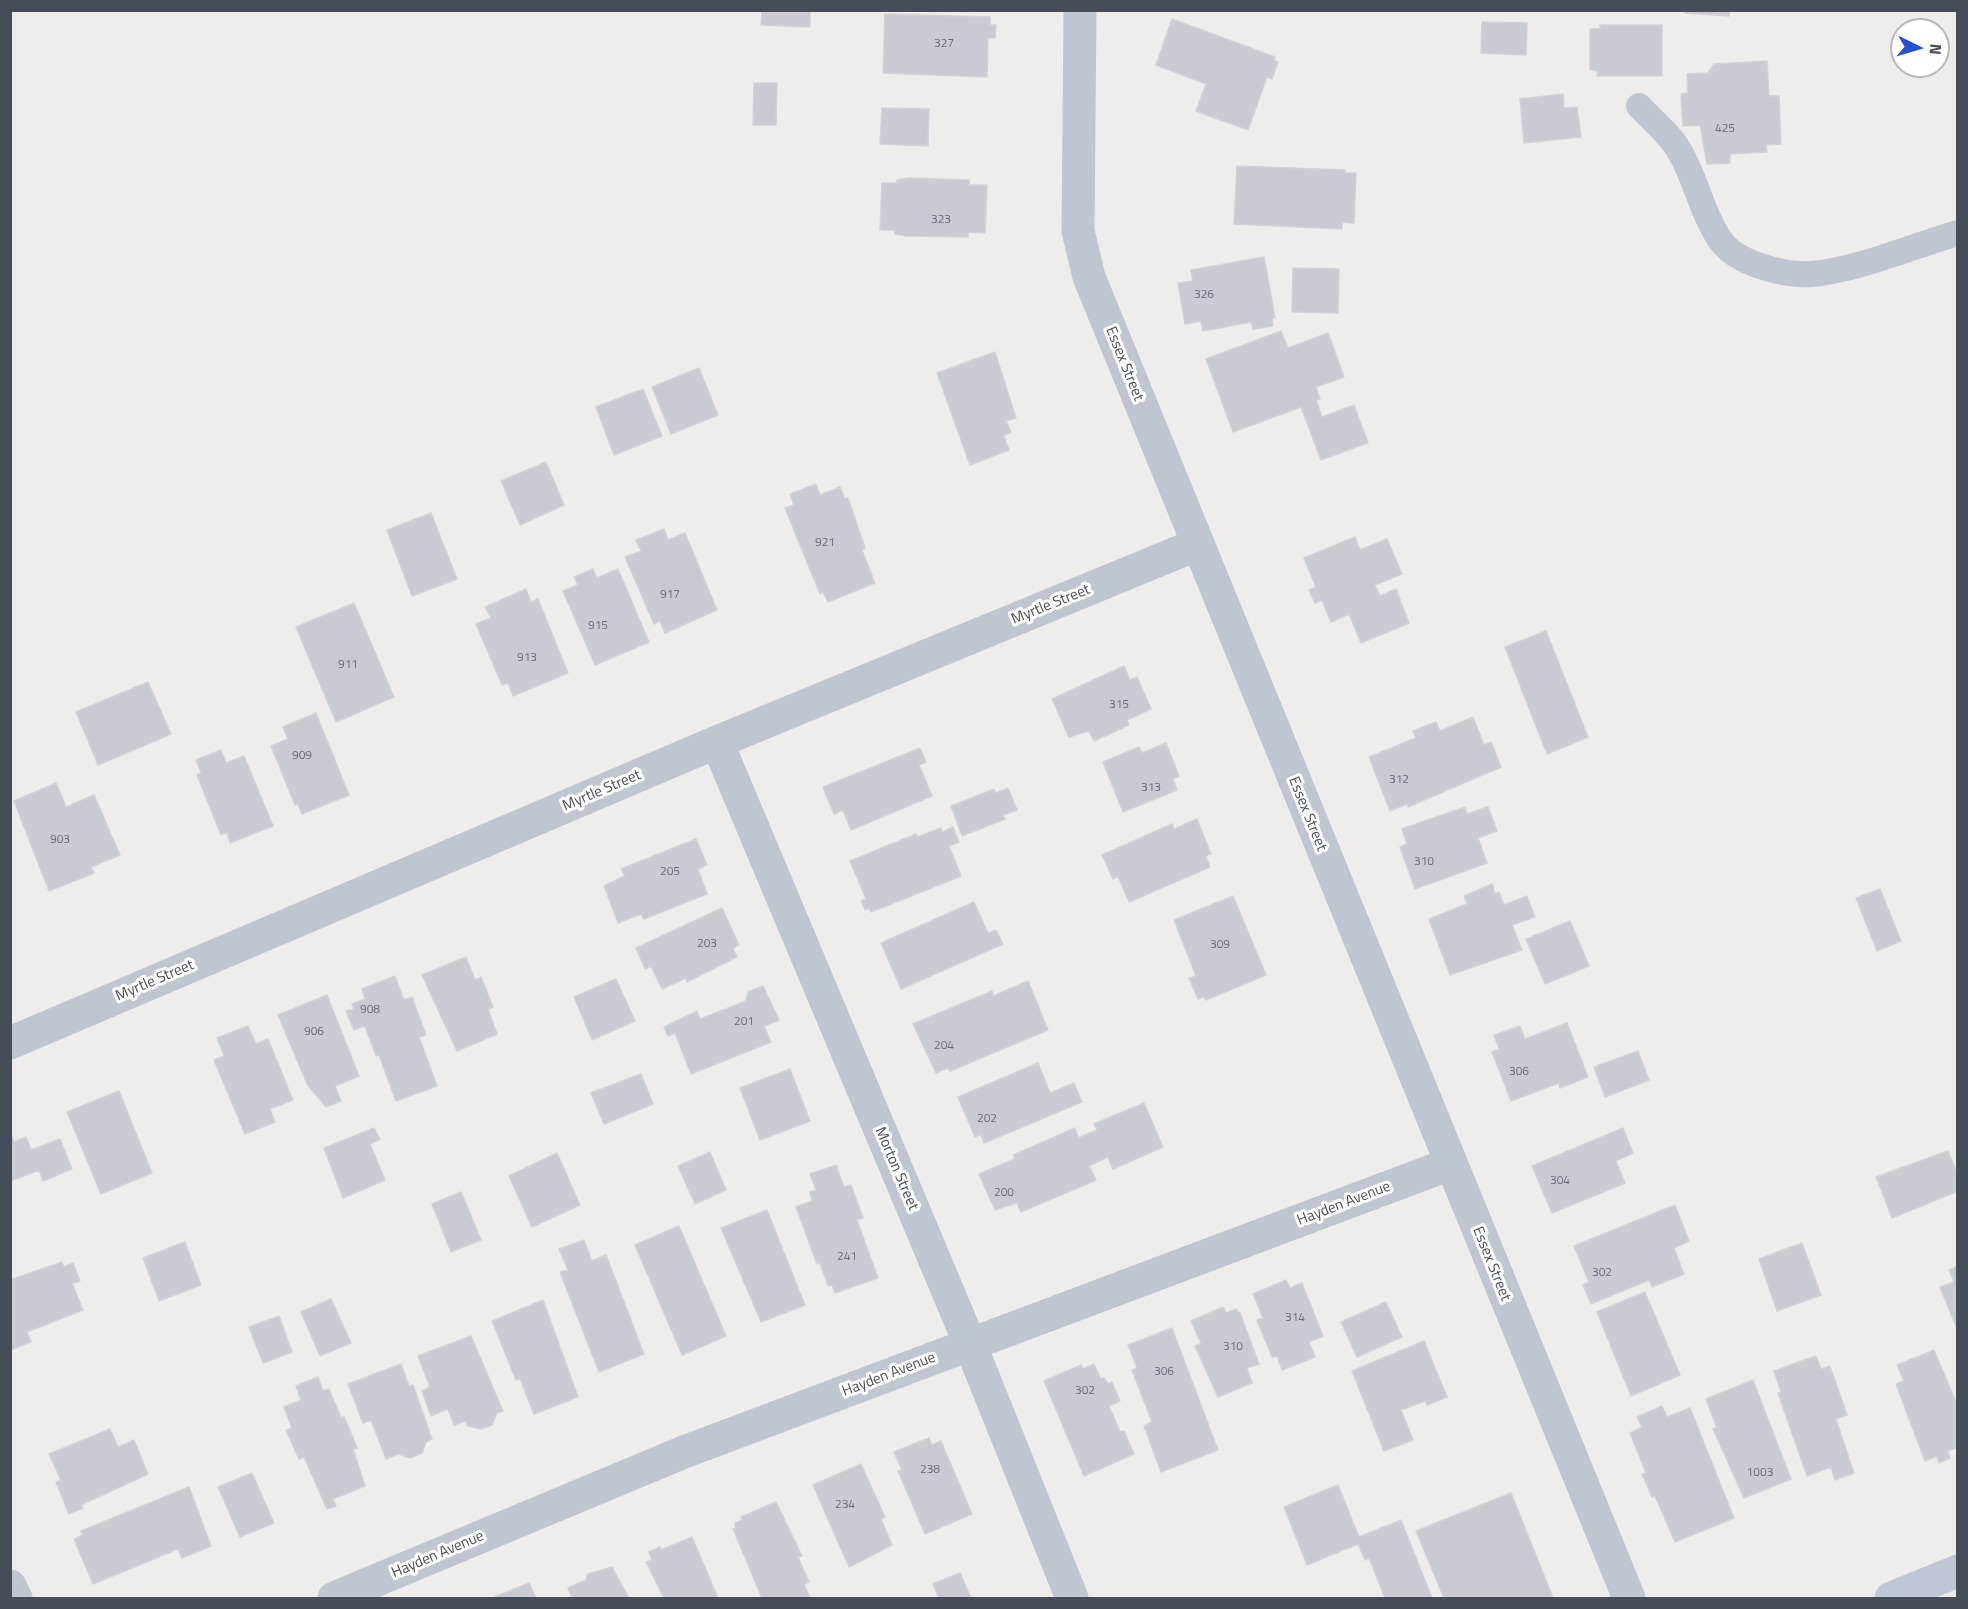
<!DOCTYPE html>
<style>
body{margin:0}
#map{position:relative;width:1968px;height:1609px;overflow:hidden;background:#efedec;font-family:"Titillium Web",sans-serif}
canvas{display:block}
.frame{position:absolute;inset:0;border:12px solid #464c59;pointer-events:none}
.north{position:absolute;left:1890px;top:18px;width:60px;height:60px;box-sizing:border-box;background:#fff;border:2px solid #b5b7bd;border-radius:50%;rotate:95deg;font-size:16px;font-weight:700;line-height:24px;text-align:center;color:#464c59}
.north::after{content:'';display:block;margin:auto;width:21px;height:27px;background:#2150d5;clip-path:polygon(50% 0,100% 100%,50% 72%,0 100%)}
</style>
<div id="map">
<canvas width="1968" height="1609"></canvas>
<div class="frame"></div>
<div class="north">N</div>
</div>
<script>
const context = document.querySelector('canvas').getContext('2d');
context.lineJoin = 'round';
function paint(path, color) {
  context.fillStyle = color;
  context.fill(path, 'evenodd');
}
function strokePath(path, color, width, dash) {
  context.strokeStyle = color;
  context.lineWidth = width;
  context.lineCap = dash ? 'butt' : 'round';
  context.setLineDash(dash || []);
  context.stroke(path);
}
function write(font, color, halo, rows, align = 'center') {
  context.font = font + ' "Titillium Web",sans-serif';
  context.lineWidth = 6;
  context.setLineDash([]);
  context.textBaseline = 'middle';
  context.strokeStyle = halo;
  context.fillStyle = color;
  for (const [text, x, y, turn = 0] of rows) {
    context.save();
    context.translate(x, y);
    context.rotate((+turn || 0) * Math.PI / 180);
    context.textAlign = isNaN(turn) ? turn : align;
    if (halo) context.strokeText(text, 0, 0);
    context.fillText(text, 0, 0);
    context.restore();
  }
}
const building = new Path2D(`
 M 762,10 L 810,10 L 810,27 L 761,25 Z
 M 1686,10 L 1730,10 L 1729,16 L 1685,13 Z
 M 885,14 L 990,17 L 990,25 L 996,25 L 995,38 L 988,38 L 987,77 L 883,73 Z
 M 1172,19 L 1275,57 L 1274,60 L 1278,62 L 1272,79 L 1267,77 L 1248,130 L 1196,111 L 1206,84 L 1156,65 Z
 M 1482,22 L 1527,23 L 1526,55 L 1481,53 Z
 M 1600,25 L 1662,25 L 1662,76 L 1597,76 L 1598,71 L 1590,70 L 1590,29 L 1600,29 Z
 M 1767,61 L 1769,96 L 1779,96 L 1781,144 L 1766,145 L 1767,152 L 1730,154 L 1730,163 L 1707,164 L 1700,125 L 1683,126 L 1681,94 L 1688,93 L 1687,74 L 1708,73 L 1714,64 Z
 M 754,83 L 777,83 L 776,125 L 753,125 Z
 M 1563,94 L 1564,108 L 1577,107 L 1581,137 L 1524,143 L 1520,99 Z
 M 882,108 L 929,109 L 928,146 L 880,144 Z
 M 1237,166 L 1345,170 L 1345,173 L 1356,173 L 1354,223 L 1342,222 L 1342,229 L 1234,224 Z
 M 908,178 L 969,180 L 969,185 L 987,185 L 985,233 L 968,232 L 968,237 L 906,236 L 895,234 L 895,230 L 880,230 L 882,183 L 897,183 L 897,180 Z
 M 1264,257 L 1275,318 L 1272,318 L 1273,326 L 1253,329 L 1251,322 L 1203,331 L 1201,321 L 1185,324 L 1178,283 L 1193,281 L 1191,270 Z
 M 1293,268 L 1339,269 L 1338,313 L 1292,312 Z
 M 1281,331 L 1288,348 L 1328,333 L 1344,377 L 1316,387 L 1320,399 L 1316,400 L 1322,417 L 1354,405 L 1368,443 L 1321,460 L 1301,407 L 1233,432 L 1206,359 Z
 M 995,352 L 1016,418 L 1006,421 L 1011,432 L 1004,436 L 1009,450 L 970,465 L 937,373 Z
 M 699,368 L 718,415 L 671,434 L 652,387 Z
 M 643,389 L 662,436 L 614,455 L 596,407 Z
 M 546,462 L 564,505 L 520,525 L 501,481 Z
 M 816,484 L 820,495 L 840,487 L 845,499 L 848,498 L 865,548 L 862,550 L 875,583 L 828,602 L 823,592 L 820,594 L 785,508 L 794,505 L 790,494 Z
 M 431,513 L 457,579 L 412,596 L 387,530 Z
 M 664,529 L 668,540 L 685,533 L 717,610 L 665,633 L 660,621 L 654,624 L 625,557 L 641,551 L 636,540 Z
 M 1355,537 L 1360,550 L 1387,539 L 1402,574 L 1375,585 L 1380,596 L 1396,589 L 1409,623 L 1361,643 L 1349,614 L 1331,622 L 1322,600 L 1315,603 L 1309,590 L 1316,587 L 1304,558 Z
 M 593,569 L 597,578 L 618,569 L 649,642 L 595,665 L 563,591 L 578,585 L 574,577 Z
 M 526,589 L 531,602 L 538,599 L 568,673 L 513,696 L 508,683 L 502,685 L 476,624 L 491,618 L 485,607 Z
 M 354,603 L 394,697 L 336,722 L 296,627 Z
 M 1546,631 L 1588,737 L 1547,754 L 1505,647 Z
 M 1124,666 L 1130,680 L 1137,677 L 1151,709 L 1127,720 L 1129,725 L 1094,741 L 1089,731 L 1069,737 L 1052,699 Z
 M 148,682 L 171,734 L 98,765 L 76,712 Z
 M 316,713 L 349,795 L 302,814 L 298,804 L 295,805 L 271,746 L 288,739 L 283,727 Z
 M 1473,717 L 1484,745 L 1491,742 L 1501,767 L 1408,807 L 1407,804 L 1390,811 L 1369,757 L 1416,738 L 1413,731 L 1436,722 L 1440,731 Z
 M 1166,743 L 1179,776 L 1173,779 L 1177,790 L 1123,812 L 1103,762 L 1139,747 L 1142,753 Z
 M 920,748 L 926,762 L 919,765 L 932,796 L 851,830 L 843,810 L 834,814 L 823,787 Z
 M 221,750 L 226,763 L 244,756 L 273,826 L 230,843 L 227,833 L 221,835 L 197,775 L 201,773 L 196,760 Z
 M 56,783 L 66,807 L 94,795 L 120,855 L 91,867 L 94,873 L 49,891 L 14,801 Z
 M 1008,788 L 1017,810 L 1003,815 L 1005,819 L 962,836 L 951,806 L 994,789 L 996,793 Z
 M 1465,807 L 1467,814 L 1488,807 L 1497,831 L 1478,838 L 1487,863 L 1415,889 L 1400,847 L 1407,844 L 1402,829 Z
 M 1197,819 L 1211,854 L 1206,856 L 1210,867 L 1129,902 L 1118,876 L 1113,879 L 1102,855 L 1172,824 L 1174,829 Z
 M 953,827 L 959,842 L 949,846 L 961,876 L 871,912 L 869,908 L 865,910 L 861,901 L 866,899 L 850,861 L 916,834 L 917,837 L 941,828 L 942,832 Z
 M 696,839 L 707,865 L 698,869 L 707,894 L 644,919 L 641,914 L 618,923 L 604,886 L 625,876 L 621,869 Z
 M 1492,884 L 1495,894 L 1499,892 L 1504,905 L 1527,896 L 1535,917 L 1512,925 L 1522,950 L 1450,975 L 1429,919 L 1467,904 L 1464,896 Z
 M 1880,889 L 1901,941 L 1877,951 L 1856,898 Z
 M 1233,896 L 1266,975 L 1206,1000 L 1204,997 L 1198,999 L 1189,978 L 1196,976 L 1174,920 Z
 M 974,902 L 988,933 L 996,930 L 1003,944 L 901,989 L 881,943 Z
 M 722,908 L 739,945 L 733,948 L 737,957 L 687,982 L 686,978 L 662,989 L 651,966 L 645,969 L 636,948 Z
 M 1570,921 L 1589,966 L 1545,984 L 1526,939 Z
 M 466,957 L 475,980 L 481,977 L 493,1007 L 488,1009 L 497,1034 L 457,1051 L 422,975 Z
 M 395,976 L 404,1000 L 412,997 L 426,1035 L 419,1037 L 437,1086 L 396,1101 L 379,1055 L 376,1056 L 365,1026 L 354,1030 L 346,1011 L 354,1009 L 352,1004 L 365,999 L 362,989 Z
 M 616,979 L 635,1021 L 592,1040 L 574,997 Z
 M 1028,981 L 1048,1030 L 950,1071 L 948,1068 L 936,1073 L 913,1024 L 992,991 L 993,996 Z
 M 763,986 L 779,1020 L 764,1026 L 771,1042 L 691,1074 L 675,1033 L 668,1036 L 664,1027 L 697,1011 L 700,1019 L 746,1001 L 748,992 Z
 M 327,995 L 359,1076 L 335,1086 L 341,1101 L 326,1107 L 307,1084 L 278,1015 Z
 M 1567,1023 L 1588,1077 L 1560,1088 L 1559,1083 L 1511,1101 L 1492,1052 L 1499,1049 L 1494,1035 L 1520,1026 L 1525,1039 Z
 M 248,1026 L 256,1044 L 268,1039 L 293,1100 L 270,1109 L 275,1122 L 245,1134 L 214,1060 L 224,1056 L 217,1038 Z
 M 1638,1051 L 1649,1080 L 1605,1097 L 1594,1067 Z
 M 1038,1063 L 1050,1093 L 1074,1083 L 1082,1102 L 984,1143 L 981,1134 L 975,1137 L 958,1097 Z
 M 790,1069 L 810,1121 L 760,1140 L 740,1088 Z
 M 641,1074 L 653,1104 L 604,1124 L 591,1093 Z
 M 119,1091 L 152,1173 L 101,1194 L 67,1112 Z
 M 1144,1103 L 1163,1147 L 1113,1169 L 1108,1157 L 1089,1166 L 1096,1180 L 1021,1212 L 1017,1203 L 995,1210 L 979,1174 L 1015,1159 L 1013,1155 L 1075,1128 L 1078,1138 L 1097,1130 L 1094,1124 Z
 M 374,1128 L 380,1139 L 370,1144 L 385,1180 L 343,1198 L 324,1148 Z
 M 1623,1128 L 1633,1153 L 1616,1161 L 1625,1183 L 1552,1213 L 1532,1166 Z
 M 10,1133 L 14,1142 L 26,1137 L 31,1150 L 60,1139 L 72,1169 L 43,1181 L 39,1170 L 10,1181 Z
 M 1948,1151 L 1958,1176 L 1958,1191 L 1892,1218 L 1876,1177 Z
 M 710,1152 L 726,1190 L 695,1204 L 678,1166 Z
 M 557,1153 L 580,1205 L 532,1227 L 509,1176 Z
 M 836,1165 L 844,1187 L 851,1185 L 863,1218 L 857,1220 L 878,1278 L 835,1293 L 832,1285 L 828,1286 L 820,1263 L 817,1264 L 796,1207 L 812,1201 L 810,1192 L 816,1190 L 810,1174 Z
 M 461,1192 L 481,1240 L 451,1252 L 432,1204 Z
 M 1675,1205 L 1689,1241 L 1674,1248 L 1684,1274 L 1652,1287 L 1649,1280 L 1591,1304 L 1583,1285 L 1589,1282 L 1574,1246 Z
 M 767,1210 L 805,1305 L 761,1322 L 721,1228 Z
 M 679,1226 L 726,1336 L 682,1355 L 635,1245 Z
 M 584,1240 L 592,1261 L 606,1255 L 644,1354 L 599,1372 L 560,1272 L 568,1270 L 559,1249 Z
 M 185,1242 L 201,1285 L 159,1301 L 143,1258 Z
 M 1802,1243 L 1821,1295 L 1777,1311 L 1759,1259 Z
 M 62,1262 L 64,1267 L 73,1263 L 80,1281 L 72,1283 L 83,1310 L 27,1332 L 31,1342 L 10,1350 L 10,1280 Z
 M 1958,1266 L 1958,1331 L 1940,1287 L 1954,1282 L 1949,1270 Z
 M 1286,1280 L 1290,1288 L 1302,1283 L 1323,1336 L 1309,1342 L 1315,1357 L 1282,1370 L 1277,1356 L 1272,1357 L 1257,1320 L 1263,1318 L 1253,1294 Z
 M 1645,1292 L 1680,1375 L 1631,1396 L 1597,1312 Z
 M 331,1299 L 351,1343 L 320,1356 L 301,1312 Z
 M 543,1300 L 578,1397 L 534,1414 L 520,1379 L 516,1380 L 492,1321 Z
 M 1386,1302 L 1402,1337 L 1357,1357 L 1341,1322 Z
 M 1223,1307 L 1226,1313 L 1236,1309 L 1240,1313 L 1259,1364 L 1247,1368 L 1252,1383 L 1218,1397 L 1195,1346 L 1201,1343 L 1191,1321 Z
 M 279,1316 L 292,1352 L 263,1363 L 249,1327 Z
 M 1172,1328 L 1218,1450 L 1161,1472 L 1144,1426 L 1152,1422 L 1132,1370 L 1137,1368 L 1128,1345 Z
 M 471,1336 L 503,1411 L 497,1413 L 492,1425 L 481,1429 L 468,1426 L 466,1421 L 454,1425 L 448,1409 L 431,1416 L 422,1391 L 430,1387 L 418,1356 Z
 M 1424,1341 L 1447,1397 L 1427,1405 L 1425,1401 L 1401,1410 L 1413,1440 L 1384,1451 L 1352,1371 Z
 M 1934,1350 L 1958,1407 L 1958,1447 L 1947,1451 L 1950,1458 L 1939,1463 L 1937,1456 L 1925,1461 L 1896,1384 L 1904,1381 L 1897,1365 Z
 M 1816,1356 L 1821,1369 L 1830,1366 L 1847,1415 L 1836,1419 L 1854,1473 L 1835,1480 L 1831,1467 L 1807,1476 L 1778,1393 L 1781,1392 L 1774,1371 Z
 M 401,1364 L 409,1386 L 413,1385 L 432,1439 L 426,1442 L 422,1453 L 410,1458 L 399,1454 L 386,1459 L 371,1420 L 363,1423 L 348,1384 Z
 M 1094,1364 L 1101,1379 L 1104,1378 L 1108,1384 L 1112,1382 L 1120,1401 L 1109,1406 L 1120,1432 L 1124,1431 L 1134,1454 L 1084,1476 L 1044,1381 L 1081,1365 L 1083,1369 Z
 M 318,1377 L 323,1391 L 329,1389 L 341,1418 L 344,1416 L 357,1448 L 353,1449 L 365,1486 L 333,1499 L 336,1506 L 327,1509 L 304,1457 L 299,1459 L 286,1430 L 292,1428 L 284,1407 L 301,1400 L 296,1386 Z
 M 1753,1380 L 1791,1479 L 1744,1498 L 1713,1429 L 1717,1428 L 1706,1399 Z
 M 1662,1406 L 1667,1417 L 1690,1408 L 1734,1518 L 1675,1542 L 1655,1496 L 1652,1497 L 1642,1474 L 1646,1473 L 1630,1433 L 1642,1427 L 1637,1417 Z
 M 110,1429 L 118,1447 L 134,1440 L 148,1474 L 81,1505 L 83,1508 L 69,1514 L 56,1482 L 61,1480 L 49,1454 Z
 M 929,1438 L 932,1445 L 941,1441 L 972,1514 L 925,1534 L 898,1471 L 902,1470 L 894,1452 Z
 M 861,1464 L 885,1517 L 881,1519 L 892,1545 L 849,1567 L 813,1485 Z
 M 252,1473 L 274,1523 L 240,1537 L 218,1487 Z
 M 1338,1485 L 1359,1537 L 1401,1520 L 1432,1598 L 1385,1598 L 1369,1558 L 1365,1560 L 1358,1544 L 1307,1565 L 1284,1507 Z
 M 189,1487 L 211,1546 L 182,1558 L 178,1549 L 93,1584 L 74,1539 L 83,1535 L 81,1531 Z
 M 1511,1493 L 1553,1598 L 1444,1598 L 1416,1531 Z
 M 776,1502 L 802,1556 L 798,1557 L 809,1582 L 804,1584 L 810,1598 L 762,1598 L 733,1529 L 736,1528 L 735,1523 L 742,1520 L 741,1517 Z
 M 692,1537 L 718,1598 L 664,1598 L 646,1562 L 652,1560 L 649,1552 L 660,1547 L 661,1550 Z
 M 612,1567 L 629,1598 L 572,1598 L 568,1588 L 586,1580 L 588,1574 Z
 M 960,1573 L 971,1598 L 939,1598 L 933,1584 Z
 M 529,1583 L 536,1598 L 492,1598 Z`);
paint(building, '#cacbd2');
strokePath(building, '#d1d2d8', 1.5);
strokePath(new Path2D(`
 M 1639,106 C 1652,120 1672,136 1681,154 C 1697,182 1702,214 1721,241 C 1737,264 1786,276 1812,274 C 1857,270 1913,246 1958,233`), '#c0c6d1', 26);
strokePath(new Path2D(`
 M 1080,10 L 1078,231 L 1089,277 L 1629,1598
 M 717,742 L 970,1344 L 1072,1598
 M 10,1043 L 717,742 L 1196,545
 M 10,1586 L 16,1598
 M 334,1598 L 684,1452 L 1450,1164`), '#c0c6d1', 33);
strokePath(new Path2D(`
 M 1891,1598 L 1958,1571`), '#c0c6d5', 33);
write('12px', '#676c77', null, [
 ["327",944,44],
 ["425",1725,129],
 ["323",941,220],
 ["326",1204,295],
 ["921",825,543],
 ["917",670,595],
 ["915",598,626],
 ["913",527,658],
 ["911",348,665],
 ["315",1119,705],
 ["909",302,756],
 ["312",1399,780],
 ["313",1151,788],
 ["903",60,840],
 ["310",1424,862],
 ["205",670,872],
 ["203",707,944],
 ["309",1220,945],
 ["908",370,1010],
 ["201",744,1022],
 ["906",314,1032],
 ["204",944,1046],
 ["306",1519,1072],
 ["202",987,1119],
 ["304",1560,1181],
 ["200",1004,1193],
 ["241",847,1257],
 ["302",1602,1273],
 ["314",1295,1318],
 ["310",1233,1347],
 ["306",1164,1372],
 ["302",1085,1391],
 ["238",930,1470],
 ["1003",1760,1473],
 ["234",845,1505]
]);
write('15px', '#464c59', '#fff', [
 ["Essex Street",1124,364,68],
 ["Myrtle Street",1051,605,-22],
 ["Myrtle Street",602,791,-23],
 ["Essex Street",1307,814,68],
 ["Myrtle Street",155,981,-23],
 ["Morton Street",896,1169,67],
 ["Hayden Avenue",1344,1204,-21],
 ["Essex Street",1491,1264,68],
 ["Hayden Avenue",889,1375,-21],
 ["Hayden Avenue",438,1555,-23]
]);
</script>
